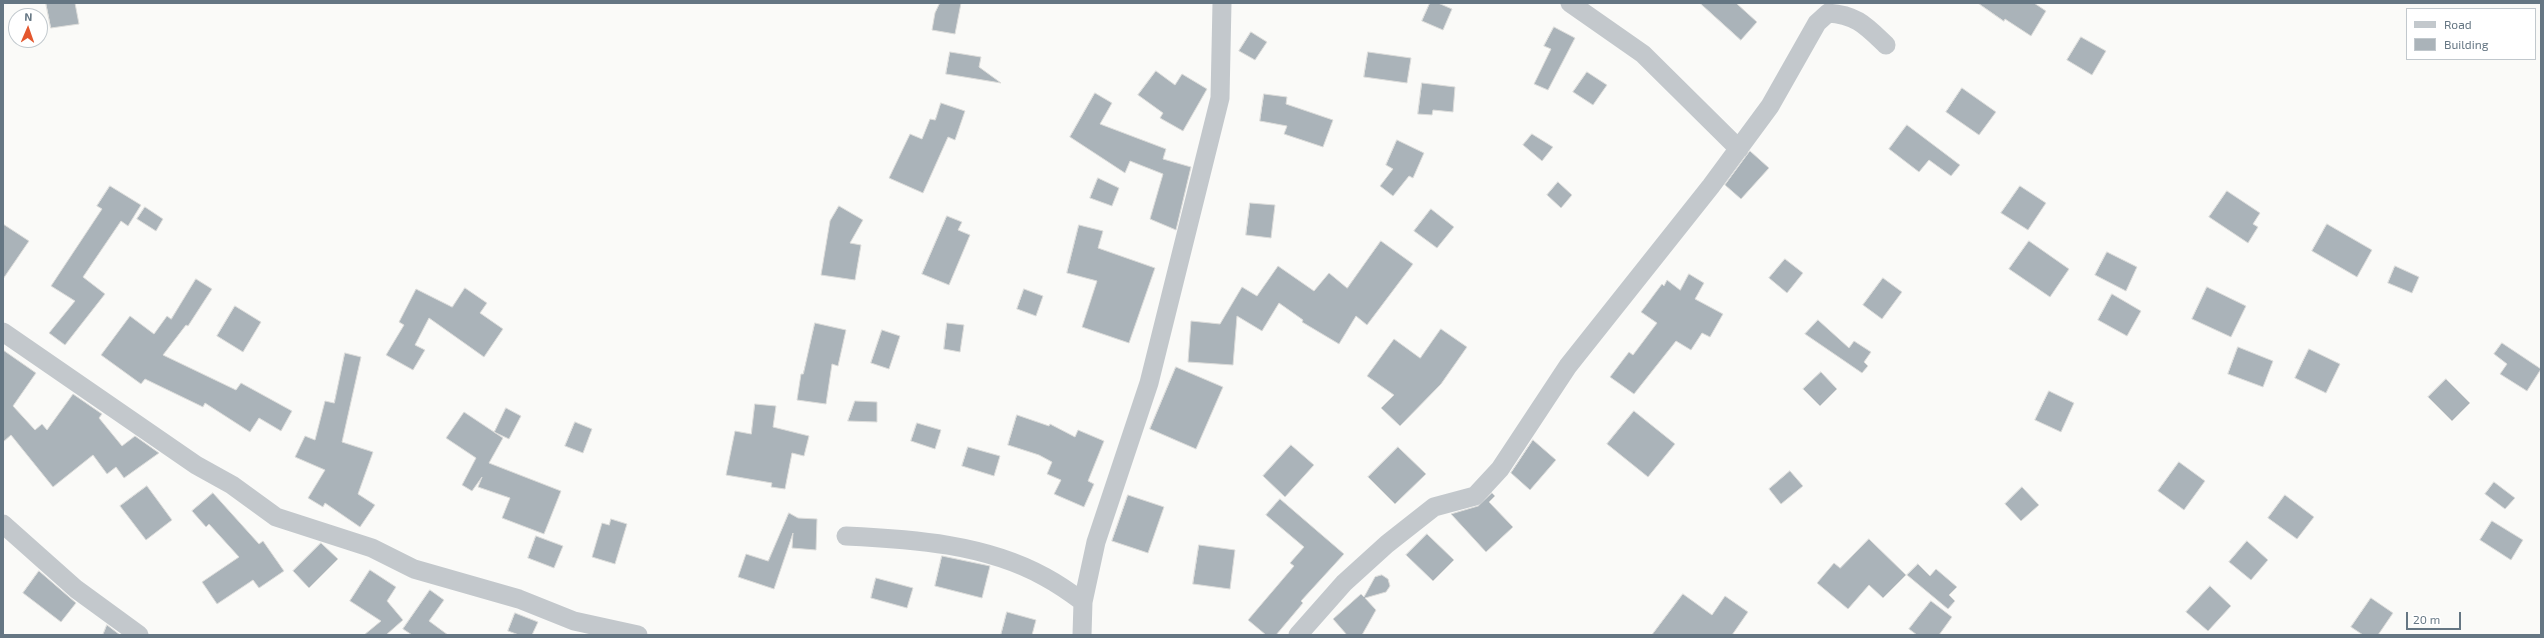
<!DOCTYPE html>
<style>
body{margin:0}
#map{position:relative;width:2544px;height:638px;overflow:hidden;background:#fafaf8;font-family:"Exo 2",sans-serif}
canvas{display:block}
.frame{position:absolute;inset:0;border:4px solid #657683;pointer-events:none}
.legend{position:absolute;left:2406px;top:8px;width:130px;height:52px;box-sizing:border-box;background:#fff;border:1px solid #c1c8cd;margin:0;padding:5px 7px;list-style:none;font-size:12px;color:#657683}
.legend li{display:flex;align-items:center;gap:8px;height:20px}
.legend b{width:20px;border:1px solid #c1c8cd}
.north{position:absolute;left:8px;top:8px;width:40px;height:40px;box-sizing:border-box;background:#fff;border:1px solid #c1c8cd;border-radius:50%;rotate:2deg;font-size:11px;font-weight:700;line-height:16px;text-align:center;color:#657683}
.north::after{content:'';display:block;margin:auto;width:14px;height:18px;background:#e4572e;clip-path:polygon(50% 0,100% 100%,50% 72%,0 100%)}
.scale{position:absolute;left:2406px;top:612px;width:55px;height:18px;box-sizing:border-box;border:2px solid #657683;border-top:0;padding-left:5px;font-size:12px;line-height:14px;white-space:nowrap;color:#657683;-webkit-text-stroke:3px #fff;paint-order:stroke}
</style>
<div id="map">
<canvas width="2544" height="638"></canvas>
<div class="frame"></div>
<ul class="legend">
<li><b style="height:5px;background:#c3c8cc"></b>Road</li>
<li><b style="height:11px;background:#aab3b9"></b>Building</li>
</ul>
<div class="north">N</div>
<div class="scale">20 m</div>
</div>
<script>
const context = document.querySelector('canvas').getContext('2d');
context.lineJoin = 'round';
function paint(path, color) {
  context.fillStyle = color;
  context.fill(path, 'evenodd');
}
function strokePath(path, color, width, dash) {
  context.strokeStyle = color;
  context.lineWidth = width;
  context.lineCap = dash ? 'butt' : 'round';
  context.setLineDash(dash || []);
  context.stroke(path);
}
const building = new Path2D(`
 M 46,3 L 75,3 L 79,24 L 51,28 Z
 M 940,3 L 961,3 L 955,34 L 932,30 L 935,13 Z
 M 1430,3 L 1438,3 L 1452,9 L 1443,30 L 1422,21 Z
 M 1700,3 L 1736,3 L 1757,22 L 1741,40 Z
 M 1978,3 L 2034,3 L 2046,11 L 2031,36 L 2005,19 L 2004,21 Z
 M 1554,27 L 1575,38 L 1548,90 L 1534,84 L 1551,49 L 1544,46 Z
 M 1251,32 L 1267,42 L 1255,60 L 1239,51 Z
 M 2081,37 L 2106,51 L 2092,75 L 2067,60 Z
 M 950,52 L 981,57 L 979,67 L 1001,83 L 946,74 Z
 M 1368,52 L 1411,58 L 1407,83 L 1364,77 Z
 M 1156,71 L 1175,85 L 1182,74 L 1207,89 L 1183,131 L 1160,118 L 1163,113 L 1138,95 Z
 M 1587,72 L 1607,85 L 1593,105 L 1573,92 Z
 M 1422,83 L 1455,87 L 1453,112 L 1433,110 L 1432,115 L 1418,114 Z
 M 1962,88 L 1996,112 L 1979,135 L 1946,112 Z
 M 1095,93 L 1112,103 L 1100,124 L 1166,149 L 1163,159 L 1191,167 L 1176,230 L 1150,219 L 1163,174 L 1130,161 L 1125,173 L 1070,137 Z
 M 1264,94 L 1287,97 L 1286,104 L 1333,120 L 1323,147 L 1284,134 L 1287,126 L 1260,121 Z
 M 941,103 L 965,111 L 955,140 L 948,137 L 923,193 L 889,178 L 910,134 L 922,139 L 930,119 L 935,120 Z
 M 1907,125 L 1960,165 L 1951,176 L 1929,160 L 1919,172 L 1889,149 Z
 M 1532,134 L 1553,147 L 1542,161 L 1523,145 Z
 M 1397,140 L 1424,153 L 1413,178 L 1409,176 L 1393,196 L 1380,186 L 1393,169 L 1386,165 Z
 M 1750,151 L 1769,168 L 1741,199 L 1725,185 Z
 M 1098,178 L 1119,188 L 1112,206 L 1090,198 Z
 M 1558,182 L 1572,195 L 1561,208 L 1547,195 Z
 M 110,186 L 141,205 L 128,226 L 121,221 L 83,277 L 105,294 L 65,345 L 49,333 L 75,301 L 51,286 L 102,209 L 97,206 Z
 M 2020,186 L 2046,203 L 2028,230 L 2001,213 Z
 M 2227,191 L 2260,213 L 2253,224 L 2258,227 L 2248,243 L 2209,217 Z
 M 1250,203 L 1275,205 L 1271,238 L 1246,235 Z
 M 839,206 L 863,220 L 850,243 L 861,245 L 855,280 L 821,275 L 830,221 Z
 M 145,207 L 163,219 L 156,231 L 137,219 Z
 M 1431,209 L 1454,227 L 1437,248 L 1414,231 Z
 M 947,216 L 962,222 L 958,230 L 970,235 L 949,285 L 922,274 Z
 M 3,224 L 29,241 L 3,279 Z
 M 2327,224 L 2372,250 L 2357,277 L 2312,251 Z
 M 1079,225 L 1103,231 L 1098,248 L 1155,268 L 1129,343 L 1082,327 L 1097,281 L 1067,273 Z
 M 1381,241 L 1413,264 L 1367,325 L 1356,316 L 1339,344 L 1302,322 L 1303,320 L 1279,303 L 1262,331 L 1237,316 L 1233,365 L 1188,362 L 1191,321 L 1220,324 L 1242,287 L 1257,296 L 1278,266 L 1314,291 L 1329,273 L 1347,288 Z
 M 2029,241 L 2069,269 L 2050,297 L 2009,269 Z
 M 2107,252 L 2137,267 L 2126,291 L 2095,275 Z
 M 1785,259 L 1803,273 L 1787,293 L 1769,278 Z
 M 2395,266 L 2419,277 L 2412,293 L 2388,283 Z
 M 1689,274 L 1704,283 L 1695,299 L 1723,314 L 1710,337 L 1702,333 L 1691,350 L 1676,341 L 1634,394 L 1610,377 L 1629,352 L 1633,355 L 1657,323 L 1641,312 L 1662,284 L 1664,286 L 1667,280 L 1680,290 Z
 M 1883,278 L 1902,292 L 1882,319 L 1863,305 Z
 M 196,279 L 212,289 L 188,326 L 186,325 L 163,355 L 236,390 L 241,383 L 292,411 L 281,431 L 259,418 L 250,432 L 205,403 L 203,407 L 145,379 L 141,384 L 101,355 L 130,316 L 154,334 L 167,316 L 171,319 Z
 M 2207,287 L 2246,306 L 2231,337 L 2192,319 Z
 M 465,288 L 487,303 L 480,313 L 503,329 L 484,357 L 429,318 L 415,345 L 425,350 L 413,370 L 386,355 L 404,325 L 399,322 L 416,289 L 452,307 Z
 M 1024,289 L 1043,296 L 1036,316 L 1017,309 Z
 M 2112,294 L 2141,311 L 2127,336 L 2098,320 Z
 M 235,306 L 261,322 L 243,352 L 217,336 Z
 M 1818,320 L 1849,348 L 1854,341 L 1871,352 L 1864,362 L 1868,366 L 1862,373 L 1805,334 Z
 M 815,323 L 846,330 L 838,366 L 832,364 L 826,404 L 797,400 L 801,374 L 803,374 Z
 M 947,323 L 964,325 L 960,352 L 944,349 Z
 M 1441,329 L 1467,347 L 1441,384 L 1400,426 L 1381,408 L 1394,395 L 1367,376 L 1394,339 L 1420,358 Z
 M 882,330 L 900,336 L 889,369 L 871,363 Z
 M 2502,343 L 2541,369 L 2527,391 L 2500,374 L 2507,364 L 2494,354 Z
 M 2238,347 L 2273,361 L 2263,387 L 2228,374 Z
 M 2309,349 L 2340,364 L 2326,393 L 2295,378 Z
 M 3,350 L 36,373 L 13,406 L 35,430 L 42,424 L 47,430 L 73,394 L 102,414 L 99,418 L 122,446 L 135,436 L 159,453 L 124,478 L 116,467 L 107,474 L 93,455 L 53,487 L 11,435 L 3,442 Z
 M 345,353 L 361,357 L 342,442 L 373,452 L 358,494 L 375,505 L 360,527 L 325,503 L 323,507 L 308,498 L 325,470 L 295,457 L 305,436 L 315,440 L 325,401 L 334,403 Z
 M 1176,367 L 1223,387 L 1196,449 L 1150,429 Z
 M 1821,372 L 1837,389 L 1820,406 L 1803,389 Z
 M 2446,379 L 2470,403 L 2452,421 L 2428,397 Z
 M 2049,391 L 2074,403 L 2061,432 L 2035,420 Z
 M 855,401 L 877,402 L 877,422 L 848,421 Z
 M 755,404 L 776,406 L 773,427 L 809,436 L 804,456 L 792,453 L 785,489 L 771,487 L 772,483 L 726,475 L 735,431 L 751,434 Z
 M 506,408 L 521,416 L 509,439 L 494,432 L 503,438 L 489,463 L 561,491 L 544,534 L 502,518 L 510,498 L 478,487 L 482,477 L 472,491 L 462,485 L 476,458 L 446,438 L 464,412 L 494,432 Z
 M 1634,411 L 1675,444 L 1648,477 L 1607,444 Z
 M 1017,415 L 1049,426 L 1050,424 L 1075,437 L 1078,430 L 1104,441 L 1088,481 L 1094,484 L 1084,507 L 1054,494 L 1061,480 L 1047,474 L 1052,462 L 1039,455 L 1008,445 Z
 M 575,422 L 592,429 L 583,453 L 565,446 Z
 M 917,423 L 941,430 L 935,449 L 911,441 Z
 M 1533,440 L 1556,460 L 1530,490 L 1511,473 Z
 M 1291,445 L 1314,465 L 1285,497 L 1263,476 Z
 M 968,447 L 1000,456 L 994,476 L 962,466 Z
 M 1398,447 L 1426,474 L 1395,504 L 1368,477 Z
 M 2179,462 L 2205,481 L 2184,510 L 2158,491 Z
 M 1790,471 L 1803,486 L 1781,504 L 1769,489 Z
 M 2494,482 L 2515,498 L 2505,509 L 2485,494 Z
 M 147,486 L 172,520 L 146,540 L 120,506 Z
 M 2022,487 L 2039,505 L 2021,521 L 2005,504 Z
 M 213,493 L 259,544 L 263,541 L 284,571 L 259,588 L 253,580 L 217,604 L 202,582 L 239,557 L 209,524 L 206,527 L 192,511 Z
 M 1492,493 L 1495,496 L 1489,502 L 1513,527 L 1486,552 L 1451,514 L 1478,506 Z
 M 1128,495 L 1164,507 L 1148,553 L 1112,541 Z
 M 2285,495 L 2314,517 L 2297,539 L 2268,518 Z
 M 1280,499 L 1344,554 L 1301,601 L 1303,603 L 1276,635 L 1266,635 L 1248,620 L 1294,566 L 1290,563 L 1304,547 L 1266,515 Z
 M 789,513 L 798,518 L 817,519 L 816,550 L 792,548 L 793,533 L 774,589 L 738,577 L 746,554 L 768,561 Z
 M 611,519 L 627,524 L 615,564 L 592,557 L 602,523 L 609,525 Z
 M 2492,521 L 2523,540 L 2511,560 L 2480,540 Z
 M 1427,534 L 1454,560 L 1433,581 L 1406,555 Z
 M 536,536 L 563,546 L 554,568 L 528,558 Z
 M 1869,539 L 1906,575 L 1883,598 L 1869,585 L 1848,609 L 1817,583 L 1834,563 L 1840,568 Z
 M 2247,541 L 2268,560 L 2251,580 L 2229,562 Z
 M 321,543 L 338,559 L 309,588 L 293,571 Z
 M 1199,545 L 1235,550 L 1230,589 L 1193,584 Z
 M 942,556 L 990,566 L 982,598 L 935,586 Z
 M 1918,564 L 1930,576 L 1936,569 L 1957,587 L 1949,595 L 1955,601 L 1948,609 L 1907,575 Z
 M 370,570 L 396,587 L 387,601 L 403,620 L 386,635 L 364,635 L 381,621 L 350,601 Z
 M 39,571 L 76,603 L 61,622 L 23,593 Z
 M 1382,575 L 1388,579 L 1390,586 L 1386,592 L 1365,598 L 1376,610 L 1362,635 L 1347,635 L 1333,619 L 1361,594 L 1364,597 L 1375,577 Z
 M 876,578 L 913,588 L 907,608 L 871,598 Z
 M 2210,586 L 2231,606 L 2208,631 L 2186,612 Z
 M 430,590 L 444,600 L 429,621 L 448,635 L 412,635 L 403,629 Z
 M 1683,594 L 1712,615 L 1725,596 L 1748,612 L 1732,635 L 1652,635 Z
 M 2371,598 L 2393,613 L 2378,635 L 2363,635 L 2351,627 Z
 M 1931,601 L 1952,617 L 1939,635 L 1917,635 L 1909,629 Z
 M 1007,612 L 1036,620 L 1032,635 L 1001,635 Z
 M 515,613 L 538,622 L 532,635 L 519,635 L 508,631 Z
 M 107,625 L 120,635 L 103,635 Z`);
paint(building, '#aab3b9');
strokePath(building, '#dcdcda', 1);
strokePath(new Path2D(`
 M 1570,3 L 1643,54 L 1739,149
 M 3,332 L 196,465 L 232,485 L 276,517 L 372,548 L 414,569 L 519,599 L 574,621 L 638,635
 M 3,524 L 76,589 L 139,635
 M 846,536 C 912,539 986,544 1045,577 C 1058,584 1071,593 1083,602
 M 1082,635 L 1083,602 L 1096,542 L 1149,383 L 1220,98 L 1222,3
 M 1298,635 L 1344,583 L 1387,544 L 1434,507 L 1475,496 L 1500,469 L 1568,366 L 1711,186 L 1770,106 L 1817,23 L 1828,13 C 1857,15 1866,26 1886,45`), '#c3c8cc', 19);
</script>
